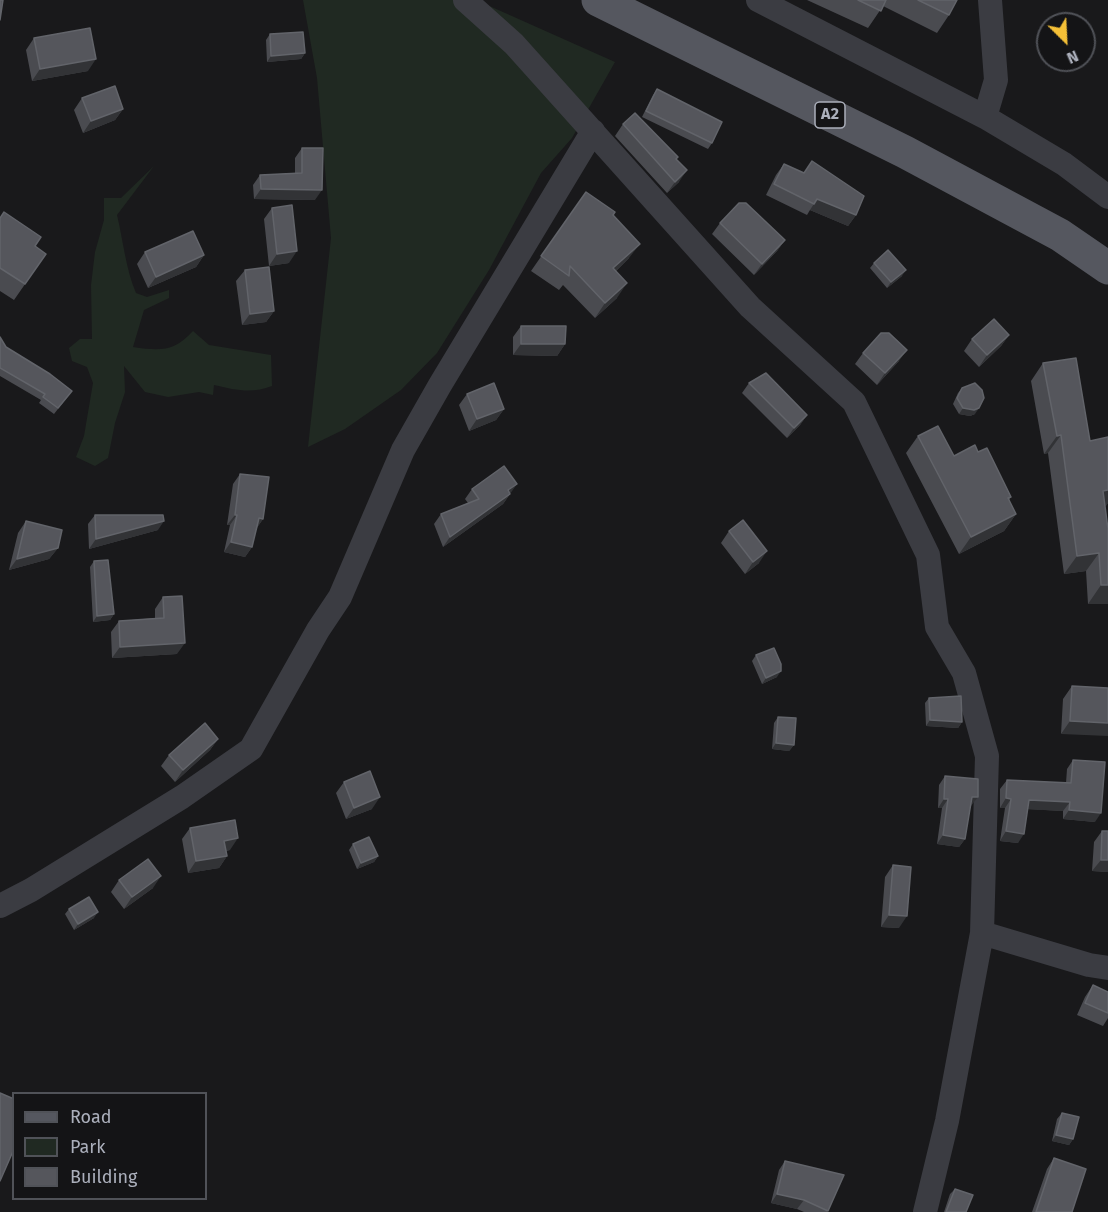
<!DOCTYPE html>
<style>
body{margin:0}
#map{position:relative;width:1108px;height:1212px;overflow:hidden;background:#19191b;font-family:"Fira Sans",sans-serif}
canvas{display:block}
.legend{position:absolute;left:12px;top:1092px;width:195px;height:108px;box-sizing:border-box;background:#141416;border:2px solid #505258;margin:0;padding:8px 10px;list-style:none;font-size:18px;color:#abafbb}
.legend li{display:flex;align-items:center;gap:12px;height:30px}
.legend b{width:30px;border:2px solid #505258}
.north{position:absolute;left:1036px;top:12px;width:60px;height:60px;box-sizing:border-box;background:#141416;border:2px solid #505258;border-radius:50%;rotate:156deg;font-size:16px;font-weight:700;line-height:24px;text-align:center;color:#abafbb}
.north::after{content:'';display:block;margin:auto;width:21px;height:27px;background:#f5c037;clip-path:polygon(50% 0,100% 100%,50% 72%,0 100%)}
</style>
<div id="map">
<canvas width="1108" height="1212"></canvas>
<ul class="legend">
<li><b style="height:8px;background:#55575f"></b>Road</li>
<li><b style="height:16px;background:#202922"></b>Park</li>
<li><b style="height:16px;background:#55565c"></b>Building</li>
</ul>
<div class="north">N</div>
</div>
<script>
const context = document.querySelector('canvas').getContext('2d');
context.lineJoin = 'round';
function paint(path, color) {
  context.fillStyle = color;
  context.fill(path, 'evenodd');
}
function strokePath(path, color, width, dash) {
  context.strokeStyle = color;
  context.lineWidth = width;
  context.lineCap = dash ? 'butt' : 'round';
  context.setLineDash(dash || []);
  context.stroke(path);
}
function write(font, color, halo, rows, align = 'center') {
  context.font = font + ' "Fira Sans",sans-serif';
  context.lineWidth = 6;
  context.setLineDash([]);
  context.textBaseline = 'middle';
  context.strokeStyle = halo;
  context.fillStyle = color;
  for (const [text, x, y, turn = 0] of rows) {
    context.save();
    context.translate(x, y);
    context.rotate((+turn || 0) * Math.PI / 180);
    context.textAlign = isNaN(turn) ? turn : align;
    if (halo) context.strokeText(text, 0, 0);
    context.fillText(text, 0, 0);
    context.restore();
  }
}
paint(new Path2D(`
 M 303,0 L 476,0 L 615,62 L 572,138 L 541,173 L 489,270 L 437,353 L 401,390 L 345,429 L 308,447 L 331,238 L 317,78 Z
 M 154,166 L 117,215 C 123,240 126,270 136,293 L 147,297 L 169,290 L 169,298 L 144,310 L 133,347 C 160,351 174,352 193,331 L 209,345 L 271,355 L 272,386 C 252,394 235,390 214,385 L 213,395 L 199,392 L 168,397 L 145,392 L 124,366 L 125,392 L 115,423 L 108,458 L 95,466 L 76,457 L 84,436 L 93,383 L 87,367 L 72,361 L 69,348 L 80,339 L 92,339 L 91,285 L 95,252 L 104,220 L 104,198 L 121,198 Z`), '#202922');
strokePath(new Path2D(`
 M 465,0 L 514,44 L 750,307 L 854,402 L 928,555 L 937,627 L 964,673 L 987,756 L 982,933 L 947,1121 L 925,1212
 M 758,0 L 985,117
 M 990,0 L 996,80 L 985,117 L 1064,164 L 1108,197
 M 0,906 L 31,890 L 182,797 L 251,749 L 318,630 L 340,597 L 403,450 L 440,385 L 593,131
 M 982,933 L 1089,965 L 1108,968`), '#3b3c42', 24);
strokePath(new Path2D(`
 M 598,0 L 905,152 L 1060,235 L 1108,268`), '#55575f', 33);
paint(new Path2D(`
 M 807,0 L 957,0 L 949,15 L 937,33 L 883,6 L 868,28 Z
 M 270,34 L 305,53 L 301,59 L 267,62 L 266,40 Z
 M 34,38 L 88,71 L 32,81 L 26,50 Z
 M 657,89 L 712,143 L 708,149 L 642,117 L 653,95 Z
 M 82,98 L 123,109 L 115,120 L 83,133 L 74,110 Z
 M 623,124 L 677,159 L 679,182 L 667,193 L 615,136 Z
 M 302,148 L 315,200 L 254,199 L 253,185 L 260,175 L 295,173 L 295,158 Z
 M 784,164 L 856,215 L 848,226 L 810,210 L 807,215 L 766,195 L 776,175 Z
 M 586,192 L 613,215 L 629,258 L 616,271 L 617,298 L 595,318 L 563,285 L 559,290 L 531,271 Z
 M 272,208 L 289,263 L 269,266 L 264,219 Z
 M 0,218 L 35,246 L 46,254 L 14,300 L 0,291 Z
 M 720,223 L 785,240 L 777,251 L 754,275 L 712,234 Z
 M 145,252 L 204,255 L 196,267 L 148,288 L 137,264 Z
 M 874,263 L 902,276 L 887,288 L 870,268 Z
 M 245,270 L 274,311 L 266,322 L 242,325 L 236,281 Z
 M 521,326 L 565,344 L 557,356 L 513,355 L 513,337 Z
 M 1009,335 L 1001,346 L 979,367 L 964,351 L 972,339 Z
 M 0,337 L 6,347 L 72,391 L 54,414 L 39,403 L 41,400 L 0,376 Z
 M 863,353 L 899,361 L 877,385 L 855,364 Z
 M 1043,363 L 1090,441 L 1108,437 L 1108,503 L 1105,506 L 1108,604 L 1088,604 L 1086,571 L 1064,574 L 1048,453 L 1044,454 L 1031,381 Z
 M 749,383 L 807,415 L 800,425 L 787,438 L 742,393 Z
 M 962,388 L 975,414 L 970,416 L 959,414 L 953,404 L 958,393 Z
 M 467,394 L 504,409 L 496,420 L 469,431 L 459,405 Z
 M 918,436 L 954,456 L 978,452 L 1011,497 L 1009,500 L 1016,514 L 1004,531 L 959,554 L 906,453 Z
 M 240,474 L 263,519 L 256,529 L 252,547 L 245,557 L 224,552 L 230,525 L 227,525 L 233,484 Z
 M 472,489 L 510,494 L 503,504 L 443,547 L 434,524 L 441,514 L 468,503 L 465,499 Z
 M 95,515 L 158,530 L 89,549 L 88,524 Z
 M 26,521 L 58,548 L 49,559 L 9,570 L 18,533 Z
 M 729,531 L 759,563 L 745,574 L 721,543 Z
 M 94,561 L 114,614 L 110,620 L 93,622 L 90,567 Z
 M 163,597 L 177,654 L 112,658 L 111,632 L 119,621 L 155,618 L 155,609 Z
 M 756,655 L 777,677 L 762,684 L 752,661 Z
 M 1072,686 L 1108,688 L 1061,734 L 1063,699 Z
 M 929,698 L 962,722 L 958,728 L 926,726 L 925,703 Z
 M 778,717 L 794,745 L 789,751 L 772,749 L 774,723 Z
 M 218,739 L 210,750 L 175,782 L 161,766 L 169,755 Z
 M 1073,760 L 1095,822 L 1063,819 L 1063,811 L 1028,809 L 1018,843 L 1000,841 L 1005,808 L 1000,808 L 1000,789 L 1007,780 L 1066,783 L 1067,769 Z
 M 945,776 L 971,806 L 970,806 L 965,839 L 959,847 L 937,844 L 942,808 L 938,808 L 939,785 Z
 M 344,782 L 372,809 L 346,819 L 336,793 Z
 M 190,828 L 230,850 L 226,851 L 227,856 L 219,868 L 188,873 L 182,839 Z
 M 1102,831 L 1108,872 L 1092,871 L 1094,842 Z
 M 353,844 L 378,856 L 374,862 L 357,869 L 349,850 Z
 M 893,865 L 899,928 L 881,927 L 885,877 Z
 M 119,880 L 153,888 L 124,909 L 111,892 Z
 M 69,909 L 94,918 L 74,930 L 65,914 Z
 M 1093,985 L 1108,992 L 1108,1018 L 1103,1026 L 1077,1015 L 1085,997 Z
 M 1062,1113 L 1073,1139 L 1069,1145 L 1052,1141 L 1057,1119 Z
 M 1054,1158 L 1072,1212 L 1032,1212 L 1047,1169 Z
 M 785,1161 L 844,1175 L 827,1212 L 804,1212 L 797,1209 L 771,1203 L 779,1170 Z
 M 955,1189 L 966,1212 L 944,1212 L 950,1194 Z`), '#4a4b50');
paint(new Path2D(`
 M 305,53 L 301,59 L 267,62 L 271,56 Z
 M 96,59 L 88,71 L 32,81 L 40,69 Z
 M 123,109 L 115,120 L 83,133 L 91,121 Z
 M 687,170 L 679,182 L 667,193 L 675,182 Z
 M 261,189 L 322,190 L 315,200 L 254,199 Z
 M 817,199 L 856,215 L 848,226 L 810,210 Z
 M 785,240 L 777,251 L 754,275 L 762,264 Z
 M 640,244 L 629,258 L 603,283 L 613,268 Z
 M 297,251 L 289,263 L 269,266 L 277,254 Z
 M 204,255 L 196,267 L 148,288 L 156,277 Z
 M 906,270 L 902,276 L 887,288 L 891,282 Z
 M 627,283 L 617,298 L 595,318 L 605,303 Z
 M 274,311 L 266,322 L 242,325 L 250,314 Z
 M 1009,335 L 1001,346 L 979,367 L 987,355 Z
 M 521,344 L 565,344 L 557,356 L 513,355 Z
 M 907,350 L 899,361 L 877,385 L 885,373 Z
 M 963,408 L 979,408 L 975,414 L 970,416 L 959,414 Z
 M 504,409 L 496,420 L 469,431 L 477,419 Z
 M 807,415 L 800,425 L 787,438 L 794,428 Z
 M 1061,435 L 1048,453 L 1044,454 L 1057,436 Z
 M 517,484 L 510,494 L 508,490 Z
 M 1108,490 L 1108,503 L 1106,506 L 1090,509 L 1103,491 Z
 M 510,494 L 503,504 L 443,547 L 450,537 Z
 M 1016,514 L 1004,531 L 959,554 L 971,537 Z
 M 235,515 L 237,515 L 230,525 L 227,525 Z
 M 259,518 L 263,519 L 256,529 Z
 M 164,521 L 158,530 L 89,549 L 96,539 Z
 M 231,542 L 252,547 L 245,557 L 224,552 Z
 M 58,548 L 49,559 L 9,570 L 17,559 Z
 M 767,551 L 759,563 L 745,574 L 753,562 Z
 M 1099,553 L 1086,571 L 1064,574 L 1077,556 Z
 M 1101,585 L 1108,585 L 1108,604 L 1088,604 Z
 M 114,614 L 110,620 L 93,622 L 97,616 Z
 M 185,643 L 177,654 L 112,658 L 120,647 Z
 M 781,671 L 777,677 L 762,684 L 766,678 Z
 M 930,720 L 962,722 L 958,728 L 926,726 Z
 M 1070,721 L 1108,723 L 1108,736 L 1061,734 Z
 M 218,739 L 210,750 L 175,782 L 183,770 Z
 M 776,743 L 794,745 L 789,751 L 772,749 Z
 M 380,797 L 372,809 L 346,819 L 354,808 Z
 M 972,797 L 978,797 L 971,806 L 966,806 Z
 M 1006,798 L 1011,799 L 1005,808 L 1000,808 Z
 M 944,799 L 948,799 L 942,808 L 938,808 Z
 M 1029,800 L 1070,802 L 1063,811 L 1023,809 Z
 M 1069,810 L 1101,813 L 1095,822 L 1063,819 Z
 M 1006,831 L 1024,834 L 1018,843 L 1000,841 Z
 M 943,835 L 965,839 L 959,847 L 937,844 Z
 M 238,838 L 230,850 L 216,852 L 224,841 Z
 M 227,856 L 219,868 L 188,873 L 196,861 Z
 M 378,856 L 374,862 L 357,869 L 361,863 Z
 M 1101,860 L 1108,860 L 1108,872 L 1092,871 Z
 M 161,876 L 153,888 L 124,909 L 132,897 Z
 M 98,912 L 94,918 L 74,930 L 78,924 Z
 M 889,915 L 907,916 L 899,928 L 881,927 Z
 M 1056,1135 L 1073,1139 L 1069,1145 L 1052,1141 Z
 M 777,1194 L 804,1200 L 797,1209 L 771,1203 Z`), '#323336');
const building = new Path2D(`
 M 0,0 L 3,0 L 0,20 Z
 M 858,0 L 886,0 L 881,11 Z
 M 918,0 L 957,0 L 949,15 Z
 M 90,28 L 96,59 L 40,69 L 34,38 Z
 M 303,32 L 305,53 L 271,56 L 270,34 Z
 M 115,86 L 123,109 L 91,121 L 82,98 Z
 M 657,89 L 722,122 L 712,143 L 646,111 Z
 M 635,113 L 678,157 L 676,159 L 687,170 L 675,182 L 623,124 Z
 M 302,148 L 323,148 L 322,190 L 261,189 L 260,175 L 302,173 Z
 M 812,161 L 864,196 L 856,215 L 817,199 L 814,204 L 774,184 L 784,164 L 804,173 Z
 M 586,192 L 615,212 L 613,215 L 640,244 L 613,268 L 627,283 L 605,303 L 570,266 L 569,276 L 541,256 Z
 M 739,203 L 746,203 L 785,240 L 762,264 L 720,223 Z
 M 292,205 L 297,251 L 277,254 L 272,208 Z
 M 4,212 L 41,237 L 35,246 L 46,254 L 25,284 L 0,268 L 0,218 Z
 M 193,231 L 204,255 L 156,277 L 145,252 Z
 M 888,250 L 906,270 L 891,282 L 874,263 Z
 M 269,267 L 274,311 L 250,314 L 245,270 Z
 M 994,319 L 1009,335 L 987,355 L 972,339 Z
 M 521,326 L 566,326 L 565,344 L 521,344 Z
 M 881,333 L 889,333 L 907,350 L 885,373 L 863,353 Z
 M 0,337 L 6,347 L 50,374 L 72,391 L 58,408 L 43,397 L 45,394 L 0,368 Z
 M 1076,358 L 1090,441 L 1108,437 L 1108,490 L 1103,491 L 1108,529 L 1108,585 L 1101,585 L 1099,553 L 1077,556 L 1061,435 L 1057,436 L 1043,363 Z
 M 766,373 L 807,415 L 794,428 L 749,383 Z
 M 494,383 L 504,409 L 477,419 L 467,394 Z
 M 975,383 L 982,390 L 984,398 L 979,408 L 974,410 L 963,408 L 957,398 L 962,388 Z
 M 938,426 L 954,456 L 975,445 L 978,452 L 987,448 L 1011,497 L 1008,498 L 1016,514 L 971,537 L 918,436 Z
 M 504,466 L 517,484 L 508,490 L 510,494 L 450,537 L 441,514 L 479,499 L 472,489 Z
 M 240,474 L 269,477 L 263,519 L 259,518 L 252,547 L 231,542 L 237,515 L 235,515 Z
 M 95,515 L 163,515 L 164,521 L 96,539 Z
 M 743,520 L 767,551 L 753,562 L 729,531 Z
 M 26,521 L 62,530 L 58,548 L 17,559 Z
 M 108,560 L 114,614 L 97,616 L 94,561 Z
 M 182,596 L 185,643 L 120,647 L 119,621 L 164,618 L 163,597 Z
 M 774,648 L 781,664 L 781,671 L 766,678 L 756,655 Z
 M 1072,686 L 1108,688 L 1108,723 L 1070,721 Z
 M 961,696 L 962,722 L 930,720 L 929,698 Z
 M 778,717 L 796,718 L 794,745 L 776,743 Z
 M 205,723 L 218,739 L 183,770 L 169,755 Z
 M 1073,760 L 1105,762 L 1101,813 L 1069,810 L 1070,802 L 1029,800 L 1024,834 L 1006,831 L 1011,799 L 1006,798 L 1007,780 L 1071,783 Z
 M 370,771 L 380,797 L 354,808 L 344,782 Z
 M 945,776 L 978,779 L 978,797 L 972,797 L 965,839 L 943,835 L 948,799 L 944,799 Z
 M 235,820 L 238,838 L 224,841 L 227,856 L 196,861 L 190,828 Z
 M 1102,831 L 1108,831 L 1108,860 L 1101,860 Z
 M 369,837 L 378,856 L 361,863 L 353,844 Z
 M 148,859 L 161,876 L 132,897 L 119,880 Z
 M 893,865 L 911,867 L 907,916 L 889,915 Z
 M 89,897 L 98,912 L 78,924 L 69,909 Z
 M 1093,985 L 1108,992 L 1108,1013 L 1085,1003 Z
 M 0,1093 L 14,1099 L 14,1149 L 0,1181 Z
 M 1062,1113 L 1079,1117 L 1073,1139 L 1056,1135 Z
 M 1054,1158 L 1086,1169 L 1072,1212 L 1036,1212 Z
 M 785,1161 L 844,1175 L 828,1211 L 804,1200 L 777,1194 Z
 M 955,1189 L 973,1195 L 966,1212 L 946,1212 Z`);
paint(building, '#55565c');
strokePath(building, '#62646a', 1.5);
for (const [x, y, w] of [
 [830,115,30]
]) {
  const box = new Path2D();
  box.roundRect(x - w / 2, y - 13, w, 26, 4.5);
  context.fillStyle = '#141416';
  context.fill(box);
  strokePath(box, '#abafbb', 1.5);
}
write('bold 16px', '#abafbb', null, [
 ["A2",830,115]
]);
</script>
